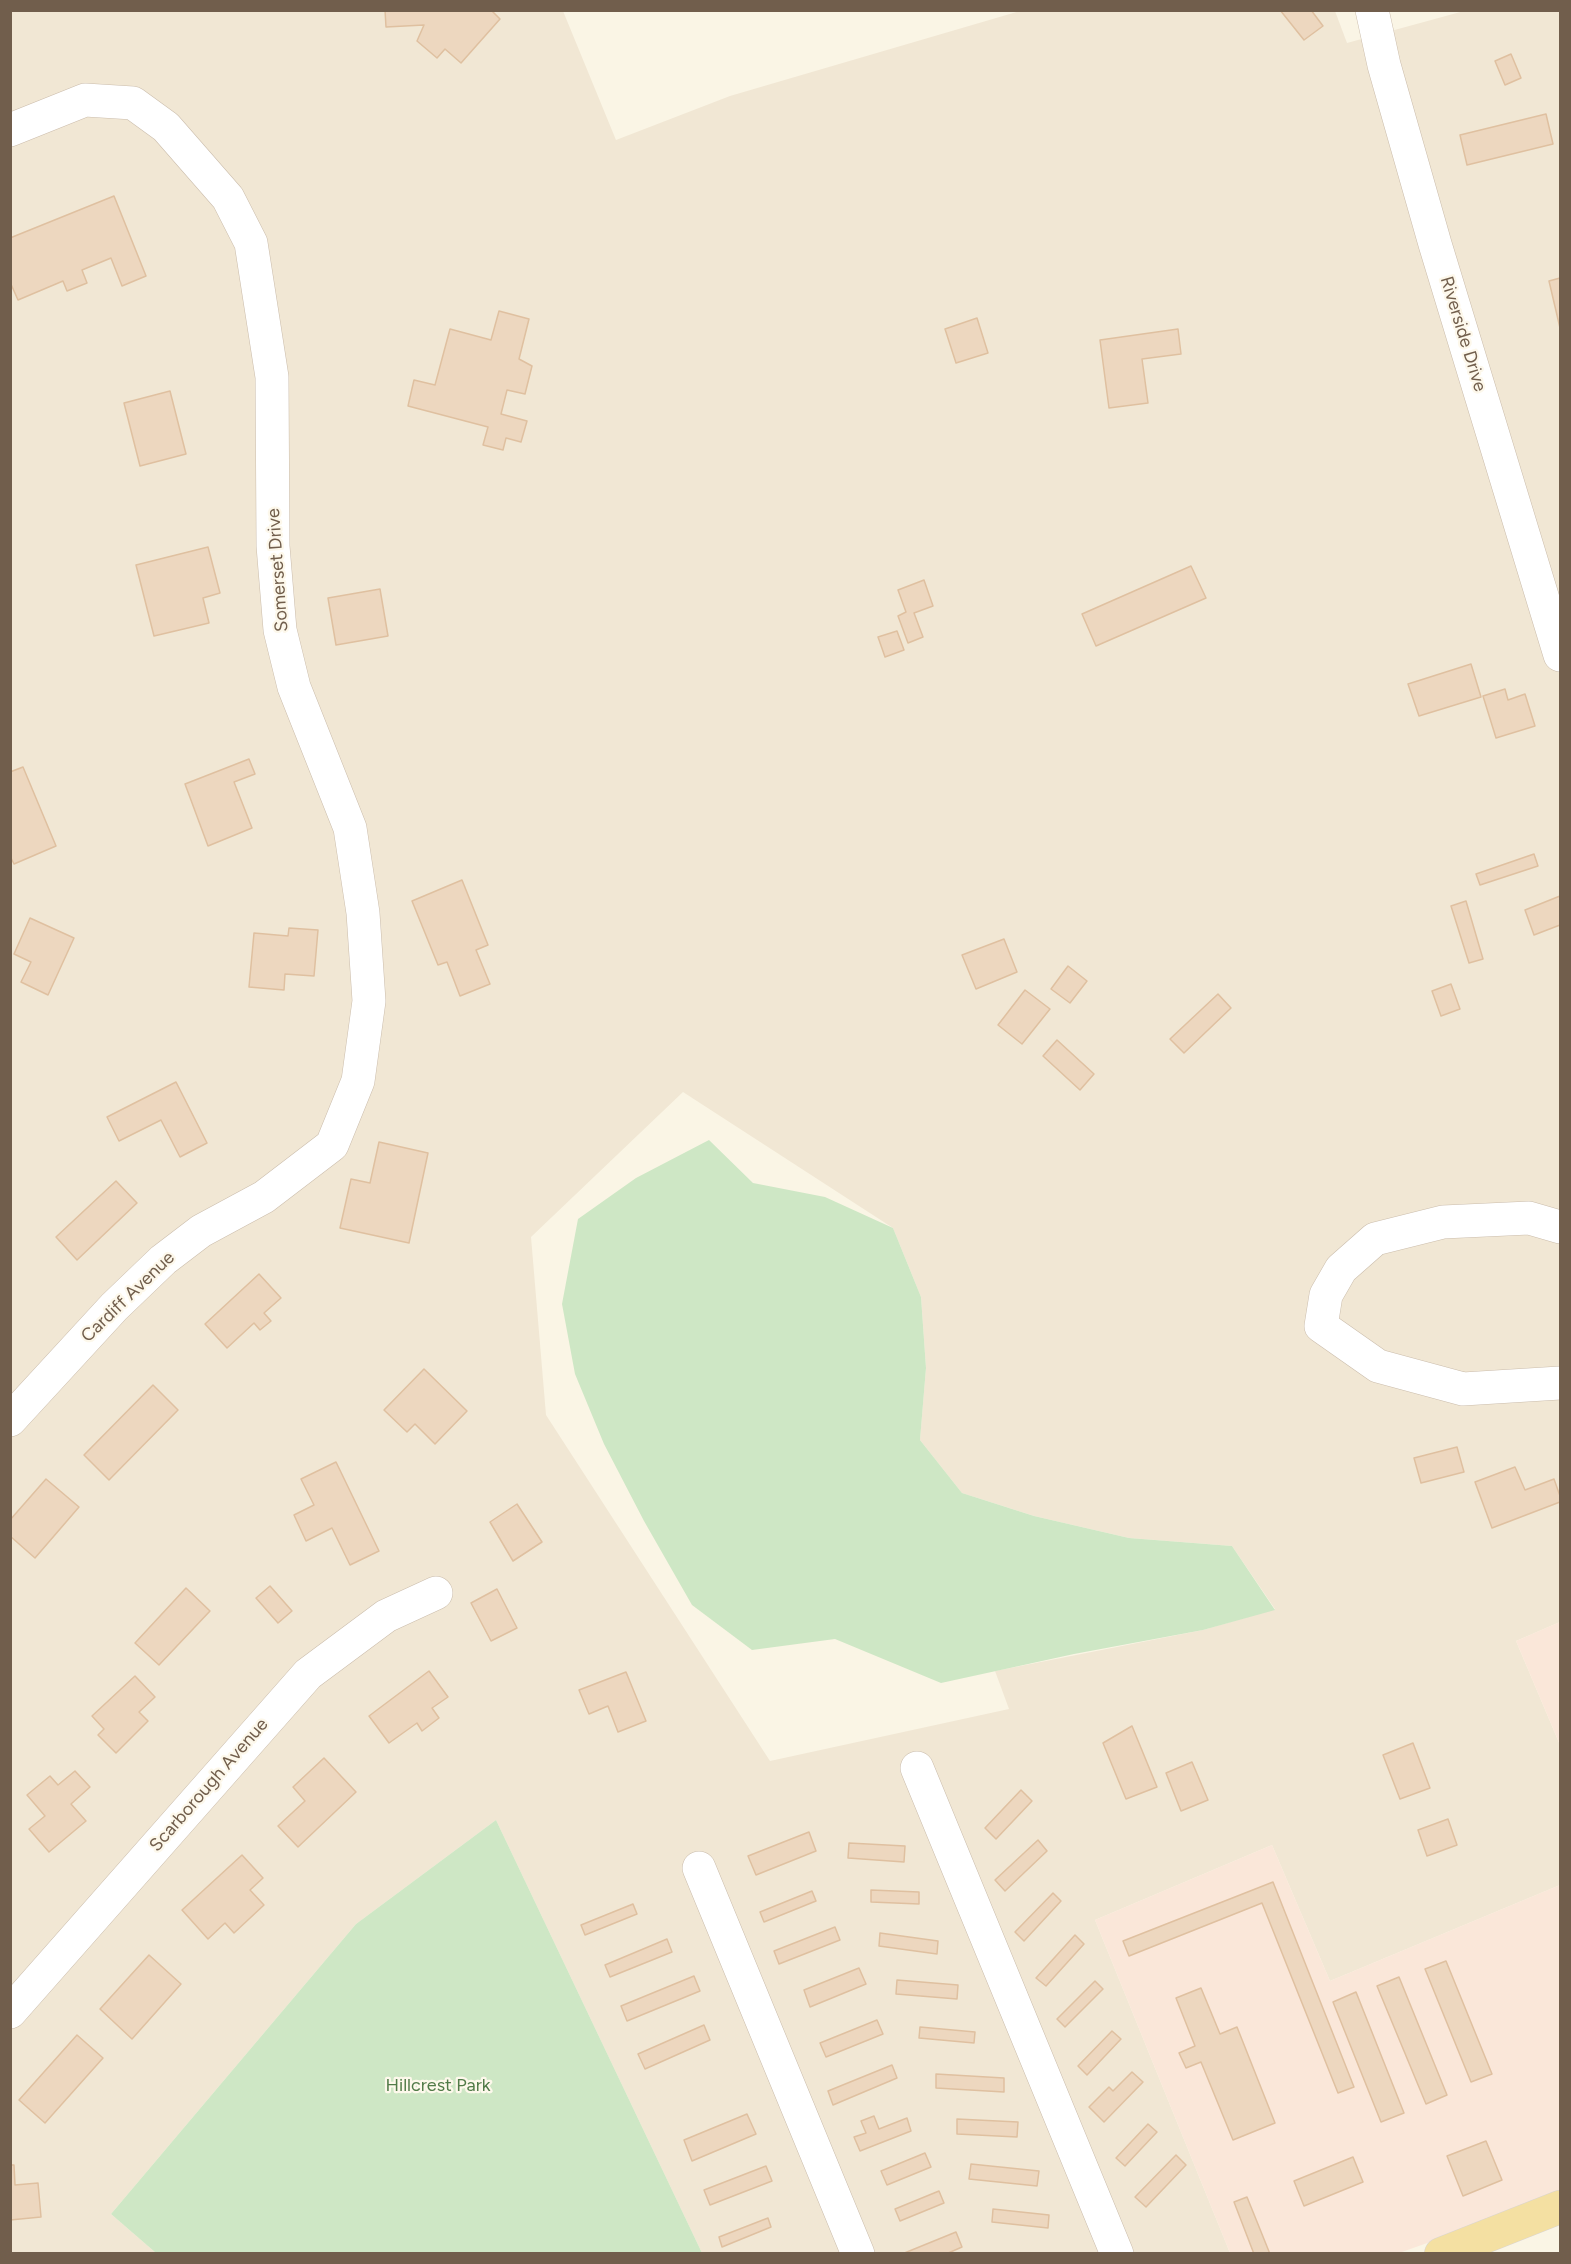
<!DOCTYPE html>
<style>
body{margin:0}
#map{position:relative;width:1571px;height:2264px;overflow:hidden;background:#faf5e5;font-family:Figtree,sans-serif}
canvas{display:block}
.frame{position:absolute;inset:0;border:12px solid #715e4c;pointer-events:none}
</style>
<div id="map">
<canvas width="1571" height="2264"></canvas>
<div class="frame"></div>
</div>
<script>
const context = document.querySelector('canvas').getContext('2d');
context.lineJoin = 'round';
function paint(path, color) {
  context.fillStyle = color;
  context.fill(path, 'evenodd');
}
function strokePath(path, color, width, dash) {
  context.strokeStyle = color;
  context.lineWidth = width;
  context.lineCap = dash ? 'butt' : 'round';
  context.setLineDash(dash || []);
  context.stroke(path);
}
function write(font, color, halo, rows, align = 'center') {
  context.font = font + ' Figtree,sans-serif';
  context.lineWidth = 4.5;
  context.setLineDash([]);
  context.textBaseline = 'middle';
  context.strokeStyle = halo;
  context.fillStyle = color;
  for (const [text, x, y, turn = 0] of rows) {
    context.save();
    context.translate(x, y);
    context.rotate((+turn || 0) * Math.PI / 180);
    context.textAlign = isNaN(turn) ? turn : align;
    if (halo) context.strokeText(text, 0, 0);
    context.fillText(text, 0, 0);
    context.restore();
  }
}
paint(new Path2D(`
 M 11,11 L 563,11 L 616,140 L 730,96 L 1020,11 L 1335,11 L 1347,43 L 1464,11 L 1560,11 L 1560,1622 L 1516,1641 L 1560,1745 L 1560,1885 L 1330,1981 L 1272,1845 L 1095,1920 L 1230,2253 L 702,2253 L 496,1820 L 356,1924 L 111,2214 L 156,2253 L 11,2254 ZM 683,1092 L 893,1228 L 921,1297 L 926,1368 L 920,1440 L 962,1493 L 1034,1516 L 1129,1538 L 1232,1546 L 1275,1609 L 1203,1630 L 995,1671 L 1009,1709 L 770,1761 L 546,1415 L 531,1237 Z`), '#f1e7d4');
paint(new Path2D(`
 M 1560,1622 L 1560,1745 L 1516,1641 Z
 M 1272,1845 L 1330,1981 L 1560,1885 L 1560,2196 L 1399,2253 L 1230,2253 L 1095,1920 Z`), '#fae7d9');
paint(new Path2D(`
 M 709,1140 L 753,1183 L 825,1197 L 893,1228 L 921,1297 L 926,1368 L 920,1440 L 962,1493 L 1034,1516 L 1129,1538 L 1232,1546 L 1275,1610 L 1203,1630 L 1074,1654 L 941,1683 L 835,1639 L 752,1650 L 692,1605 L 644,1521 L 604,1444 L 575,1374 L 562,1304 L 578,1219 L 636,1178 Z
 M 496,1820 L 702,2253 L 156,2253 L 111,2214 L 356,1924 Z`), '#cee7c5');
const building = new Path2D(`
 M 385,10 L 491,10 L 500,19 L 461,63 L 445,49 L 437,58 L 417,41 L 424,25 L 386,27 Z
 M 1280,10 L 1311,10 L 1323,26 L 1304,40 Z
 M 1511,54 L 1521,78 L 1505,85 L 1495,61 Z
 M 1546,114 L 1553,144 L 1467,165 L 1460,135 Z
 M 114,196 L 146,276 L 122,286 L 111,258 L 82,270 L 87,283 L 67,291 L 63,281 L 18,300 L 10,282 L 10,238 Z
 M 1560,278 L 1560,328 L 1549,281 Z
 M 499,311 L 529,319 L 519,359 L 532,366 L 525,394 L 507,390 L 501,414 L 527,421 L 521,442 L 506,438 L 503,450 L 483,445 L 488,427 L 408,406 L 414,380 L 435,385 L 450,329 L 491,340 Z
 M 977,318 L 988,353 L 956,363 L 945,329 Z
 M 1178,329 L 1181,354 L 1142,359 L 1148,403 L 1109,408 L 1100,340 Z
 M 170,391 L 186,454 L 140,466 L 124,403 Z
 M 208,547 L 220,593 L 203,598 L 209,623 L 154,636 L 136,565 Z
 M 1191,566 L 1206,598 L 1096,646 L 1082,614 Z
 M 924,580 L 933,606 L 914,613 L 923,637 L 908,643 L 898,616 L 906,612 L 898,590 Z
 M 380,589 L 388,636 L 336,645 L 328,598 Z
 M 897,631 L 904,650 L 885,657 L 878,637 Z
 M 1471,664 L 1481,697 L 1419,716 L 1408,684 Z
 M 1505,689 L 1508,700 L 1525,694 L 1535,726 L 1496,738 L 1483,696 Z
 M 249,759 L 255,774 L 234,782 L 252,828 L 208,846 L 185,784 Z
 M 23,767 L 56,846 L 14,864 L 10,856 L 10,772 Z
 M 1534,854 L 1538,866 L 1480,885 L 1476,874 Z
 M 462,880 L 488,945 L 476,950 L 490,984 L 460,996 L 447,962 L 438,965 L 412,901 Z
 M 1560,896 L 1560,925 L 1534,935 L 1525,910 Z
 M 1466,901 L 1483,959 L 1469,963 L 1451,906 Z
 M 30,918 L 74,938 L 48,995 L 21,982 L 31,962 L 14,954 Z
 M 289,928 L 318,930 L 314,976 L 285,974 L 284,990 L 249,987 L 254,933 L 288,936 Z
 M 1004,939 L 1017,972 L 976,989 L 962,955 Z
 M 1068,966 L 1087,981 L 1070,1003 L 1051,989 Z
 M 1451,984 L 1460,1009 L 1441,1016 L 1432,991 Z
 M 1025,990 L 1050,1009 L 1022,1044 L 998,1025 Z
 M 1218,994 L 1231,1008 L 1184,1053 L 1170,1039 Z
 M 1057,1040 L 1094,1074 L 1080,1090 L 1043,1056 Z
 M 176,1082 L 207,1143 L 180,1157 L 161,1120 L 119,1141 L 107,1117 Z
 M 379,1142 L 428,1153 L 409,1243 L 340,1228 L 351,1179 L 370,1183 Z
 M 116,1181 L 137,1203 L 77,1260 L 56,1237 Z
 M 259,1274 L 281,1298 L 264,1313 L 271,1321 L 260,1330 L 254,1323 L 227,1348 L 205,1324 Z
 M 424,1369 L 467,1411 L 435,1444 L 415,1424 L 407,1432 L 384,1410 Z
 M 153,1385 L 178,1410 L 109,1480 L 84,1455 Z
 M 1457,1447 L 1464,1472 L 1421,1483 L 1414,1458 Z
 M 336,1462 L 379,1551 L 350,1565 L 332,1528 L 306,1541 L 294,1515 L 314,1505 L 301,1479 Z
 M 1515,1467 L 1525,1490 L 1554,1479 L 1560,1496 L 1560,1502 L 1492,1528 L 1475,1482 Z
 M 46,1479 L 79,1507 L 35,1558 L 10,1536 L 10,1520 Z
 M 517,1504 L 542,1542 L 513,1561 L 490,1522 Z
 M 270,1586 L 292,1611 L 278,1623 L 256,1598 Z
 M 186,1588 L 210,1611 L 159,1665 L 135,1643 Z
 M 497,1589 L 517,1628 L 491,1641 L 471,1603 Z
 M 429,1671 L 448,1697 L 432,1708 L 439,1718 L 422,1731 L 417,1723 L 389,1743 L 369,1716 Z
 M 626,1672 L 646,1721 L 618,1732 L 608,1706 L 589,1714 L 579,1690 Z
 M 135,1676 L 155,1697 L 139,1712 L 148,1721 L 116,1753 L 98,1735 L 104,1729 L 92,1716 Z
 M 1132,1726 L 1157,1787 L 1126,1799 L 1103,1743 Z
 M 1413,1743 L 1430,1788 L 1400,1799 L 1383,1755 Z
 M 324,1758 L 356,1792 L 298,1847 L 278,1826 L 305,1801 L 293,1787 Z
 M 1192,1762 L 1208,1800 L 1181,1811 L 1166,1773 Z
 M 75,1771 L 90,1787 L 71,1804 L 86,1821 L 49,1852 L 29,1829 L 45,1816 L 27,1795 L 50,1776 L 58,1785 Z
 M 1021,1790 L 1032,1801 L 996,1839 L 985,1828 Z
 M 1448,1819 L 1457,1845 L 1427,1856 L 1418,1830 Z
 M 809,1832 L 816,1851 L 756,1875 L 748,1856 Z
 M 1038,1840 L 1047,1851 L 1005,1891 L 995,1880 Z
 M 849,1843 L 905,1846 L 904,1862 L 848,1858 Z
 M 242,1855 L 263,1878 L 250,1890 L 264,1905 L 234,1933 L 225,1923 L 208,1939 L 182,1910 Z
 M 1273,1882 L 1354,2087 L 1338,2093 L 1262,1903 L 1129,1956 L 1123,1941 Z
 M 871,1890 L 919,1892 L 919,1904 L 871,1902 Z
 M 812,1891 L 816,1901 L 764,1922 L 760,1912 Z
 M 1053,1893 L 1061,1901 L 1024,1941 L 1015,1932 Z
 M 633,1904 L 637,1914 L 585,1935 L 581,1925 Z
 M 835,1927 L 840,1940 L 779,1964 L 774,1951 Z
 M 880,1933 L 938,1941 L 937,1954 L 879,1946 Z
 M 1075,1935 L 1084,1944 L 1046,1986 L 1036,1978 Z
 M 667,1939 L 672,1952 L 610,1977 L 605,1965 Z
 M 149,1955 L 181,1984 L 132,2039 L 100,2009 Z
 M 1446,1961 L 1492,2074 L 1471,2082 L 1425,1969 Z
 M 859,1968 L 866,1984 L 810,2007 L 804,1990 Z
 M 694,1976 L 700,1991 L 627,2021 L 621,2006 Z
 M 1399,1977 L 1447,2095 L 1426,2104 L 1377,1986 Z
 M 897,1980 L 958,1985 L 957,1999 L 896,1994 Z
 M 1095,1981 L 1103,1989 L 1065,2027 L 1057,2019 Z
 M 1201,1988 L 1220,2034 L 1237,2027 L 1275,2123 L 1233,2140 L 1201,2062 L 1186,2068 L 1179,2053 L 1195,2046 L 1176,1998 Z
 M 1356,1992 L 1404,2113 L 1381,2122 L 1333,2002 Z
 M 877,2020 L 883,2034 L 826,2057 L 820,2043 Z
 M 704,2025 L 710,2040 L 645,2069 L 638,2054 Z
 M 920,2027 L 975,2032 L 974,2043 L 919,2038 Z
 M 1112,2031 L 1121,2039 L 1087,2075 L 1078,2066 Z
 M 77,2035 L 103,2058 L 45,2123 L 19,2100 Z
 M 892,2065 L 897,2078 L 833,2105 L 828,2091 Z
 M 1132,2072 L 1143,2082 L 1104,2122 L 1089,2107 L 1109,2087 L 1113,2091 Z
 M 936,2074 L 1004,2078 L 1004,2092 L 936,2088 Z
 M 747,2114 L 756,2134 L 692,2161 L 684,2140 Z
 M 874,2116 L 879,2129 L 907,2118 L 911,2131 L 860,2151 L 854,2137 L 866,2133 L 861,2121 Z
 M 957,2119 L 1018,2122 L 1017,2137 L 957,2134 Z
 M 1148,2124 L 1157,2132 L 1125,2166 L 1116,2158 Z
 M 1486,2141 L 1502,2180 L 1463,2196 L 1447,2156 Z
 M 925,2153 L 931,2167 L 887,2185 L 881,2171 Z
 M 1176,2155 L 1186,2165 L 1146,2207 L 1135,2197 Z
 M 1353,2157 L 1363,2182 L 1304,2206 L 1294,2181 Z
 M 971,2164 L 1039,2171 L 1037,2186 L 969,2179 Z
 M 10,2165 L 14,2165 L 15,2185 L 38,2183 L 41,2217 L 10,2220 Z
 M 766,2166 L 772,2181 L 710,2205 L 704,2190 Z
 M 939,2191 L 944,2203 L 900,2221 L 895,2209 Z
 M 1247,2197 L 1270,2254 L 1254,2254 L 1234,2202 Z
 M 993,2209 L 1049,2215 L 1048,2228 L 992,2222 Z
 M 768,2218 L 771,2227 L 722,2247 L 719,2237 Z
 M 956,2232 L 962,2247 L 946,2254 L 902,2254 Z`);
paint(building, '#edd7bf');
strokePath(building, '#dfc0a0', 1.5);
const minor = new Path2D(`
 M 1372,10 L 1384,65 L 1435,244 L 1560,655
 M 10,130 L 85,100 L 133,103 L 166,127 L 228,198 L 251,243 L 272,377 L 273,546 L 280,630 L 294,687 L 350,828 L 363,913 L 369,1001 L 358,1081 L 332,1145 L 264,1197 L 201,1231 L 163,1260 L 114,1307 L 10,1420
 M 1560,1227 L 1529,1218 L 1443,1222 L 1375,1239 L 1341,1269 L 1326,1295 L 1321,1326 L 1378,1366 L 1463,1389 L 1560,1383
 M 917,1768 L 1117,2254
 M 699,1868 L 858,2254
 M 10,2012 L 308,1674 L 386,1616 L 436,1593`);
const major = new Path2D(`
 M 1441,2254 L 1560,2207`);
strokePath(minor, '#cbbdac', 34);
strokePath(major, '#dad5d0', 34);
strokePath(minor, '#fff', 33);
strokePath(major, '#f4e0a2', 33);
write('18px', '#715e4c', '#fdf8eb', [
 ["Riverside Drive",1463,334,73],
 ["Somerset Drive",278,570,-94],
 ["Cardiff Avenue",128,1297,-44],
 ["Scarborough Avenue",209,1785,-49]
]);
write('18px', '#517b48', '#fdf8eb', [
 ["Hillcrest Park",438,2086]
]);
</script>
